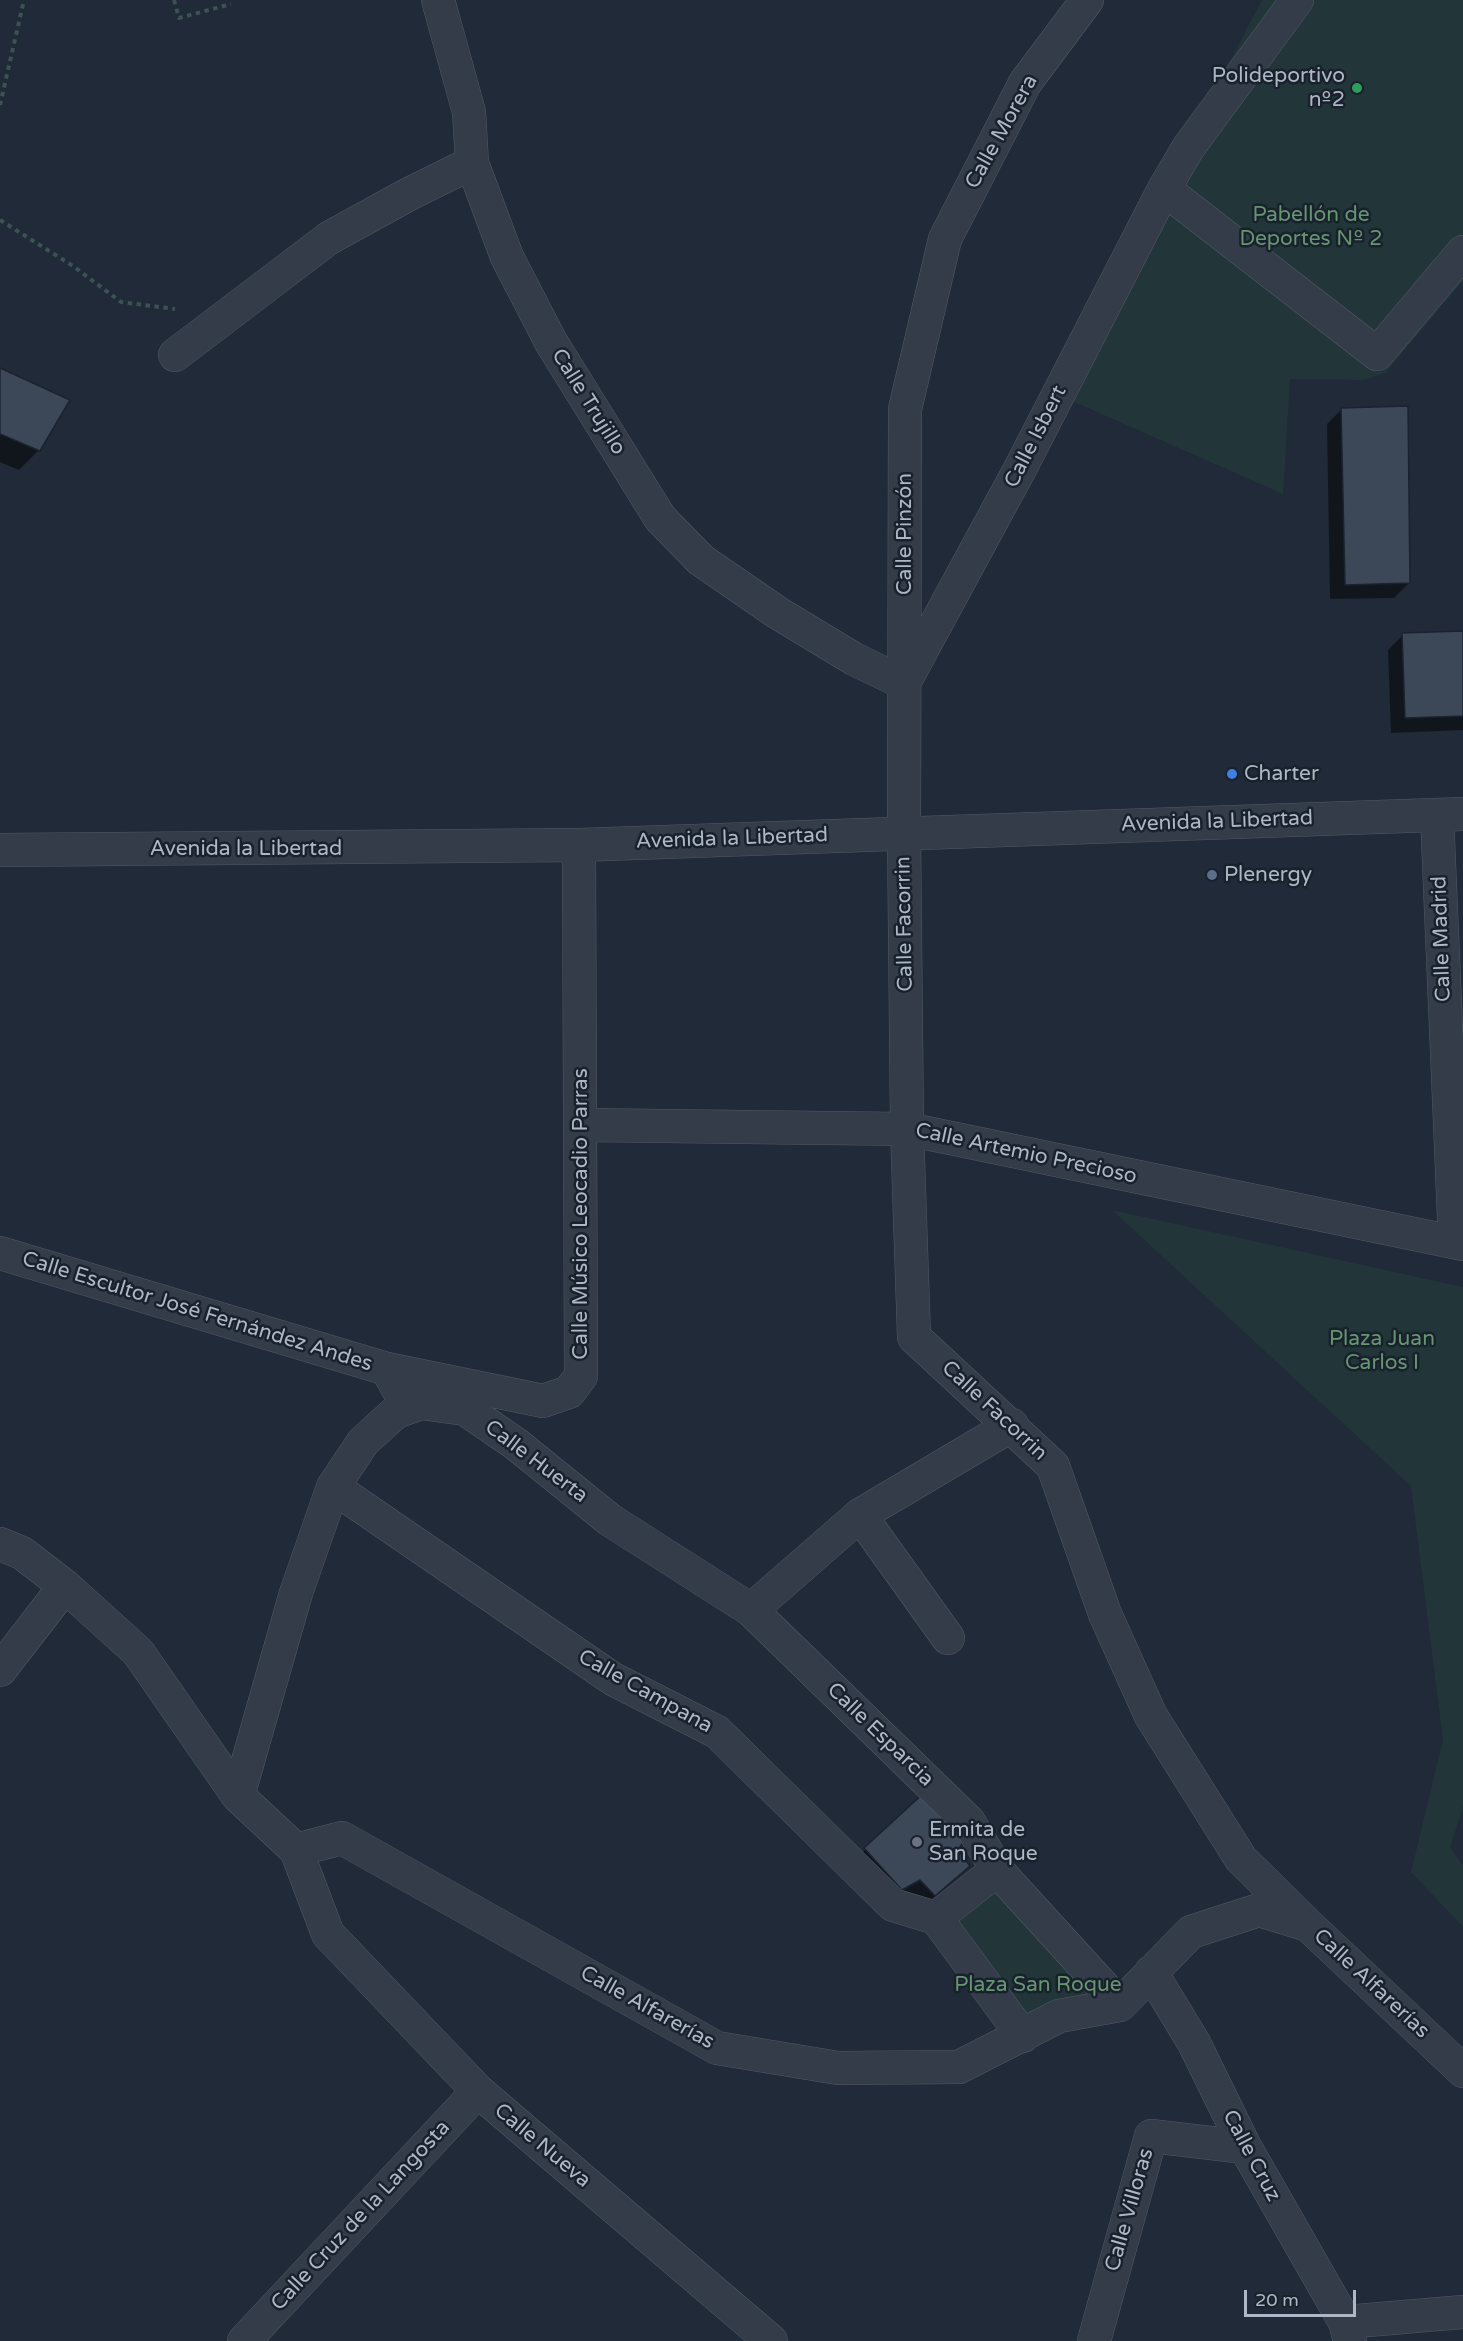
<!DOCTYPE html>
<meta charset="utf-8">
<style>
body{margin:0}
#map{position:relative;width:1463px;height:2341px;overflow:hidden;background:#202a38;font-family:"Varela Round",sans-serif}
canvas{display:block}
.scale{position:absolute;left:1244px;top:2290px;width:112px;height:27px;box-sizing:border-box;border:3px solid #aeb7c5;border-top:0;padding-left:8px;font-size:18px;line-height:21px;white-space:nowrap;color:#aeb7c5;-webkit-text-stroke:4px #19212d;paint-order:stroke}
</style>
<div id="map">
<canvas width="1463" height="2341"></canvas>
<div class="scale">20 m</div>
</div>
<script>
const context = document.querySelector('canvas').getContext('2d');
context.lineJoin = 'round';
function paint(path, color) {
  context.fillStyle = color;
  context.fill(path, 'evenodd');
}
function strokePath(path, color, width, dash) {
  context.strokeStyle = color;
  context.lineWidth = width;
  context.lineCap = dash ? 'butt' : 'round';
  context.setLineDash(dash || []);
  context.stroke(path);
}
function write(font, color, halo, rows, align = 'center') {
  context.font = font + ' "Varela Round",sans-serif';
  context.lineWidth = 5;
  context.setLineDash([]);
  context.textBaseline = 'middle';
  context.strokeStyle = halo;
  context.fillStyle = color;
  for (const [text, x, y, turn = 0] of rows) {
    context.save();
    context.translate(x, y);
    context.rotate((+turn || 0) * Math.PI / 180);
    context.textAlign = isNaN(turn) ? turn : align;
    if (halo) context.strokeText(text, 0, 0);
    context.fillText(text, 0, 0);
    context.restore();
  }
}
paint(new Path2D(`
 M 1262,0 L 1463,0 L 1463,281 L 1385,373 L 1364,380 L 1290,379 L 1283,494 L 1054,393 Z
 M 1112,1210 L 1463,1287 L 1463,1806 L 1450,1848 L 1463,1865 L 1463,1927 L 1411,1872 L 1443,1740 L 1411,1486 Z
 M 992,1873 L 1114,2006 L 1023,2036 L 940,1915 Z`), '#223639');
paint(new Path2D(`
 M 0,370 L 39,450 L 19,470 L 0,462 Z
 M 1342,409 L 1409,583 L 1394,598 L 1330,599 L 1327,424 Z
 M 1463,632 L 1463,730 L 1391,733 L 1388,650 L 1403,635 Z
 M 926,1793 L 957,1850 L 968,1865 L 915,1915 L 845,1869 Z`), '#0007');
const building = new Path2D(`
 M 0,368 L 70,400 L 40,451 L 0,434 Z
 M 1408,406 L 1410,583 L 1345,585 L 1341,408 Z
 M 1463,631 L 1463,716 L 1405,718 L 1402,633 Z
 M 926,1791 L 967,1836 L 958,1850 L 970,1866 L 935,1896 L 920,1880 L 902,1890 L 864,1848 Z`);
paint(building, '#3c4858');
strokePath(building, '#1b232f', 1.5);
const minor = new Path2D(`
 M 438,0 L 469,112 L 472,163 L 507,257 L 551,342 L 660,518 L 701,560 L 778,613 L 854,659 L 904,683 L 1021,467 L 1164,189 L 1188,148 L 1297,0
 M 1087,0 L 1025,83 L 945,239 L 905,409 L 904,833 L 907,1129 L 914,1337 L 1053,1466 L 1105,1614 L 1151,1716 L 1241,1859 L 1308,1925
 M 1164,189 L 1377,354 L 1463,252
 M 175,355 L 329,238 L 411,193 L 472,163
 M 1437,815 L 1455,1242
 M 0,850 L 579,845 L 1463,814
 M 582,1125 L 907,1129 L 1463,1244
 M 0,1253 L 387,1369 L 398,1389
 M 387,1369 L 543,1401 L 569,1392 L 581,1376 L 579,845
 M 333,1487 L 613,1679 L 717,1732 L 893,1905 L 936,1918
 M 860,1515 L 948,1638
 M 0,1544 L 22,1553 L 65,1586 L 138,1652 L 238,1796 L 296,1850 L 328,1934 L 478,2091 L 771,2341
 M 751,1610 L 860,1515 L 1012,1425
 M 0,1670 L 65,1586
 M 238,1796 L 296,1593 L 333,1487 L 363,1442 L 396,1412 L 421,1403 L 465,1409 L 516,1444 L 610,1520 L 751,1610 L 969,1822 L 997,1870
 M 296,1850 L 342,1838 L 717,2048 L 838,2068 L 959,2067 L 1059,2016 L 1120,2005 L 1191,1932 L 1259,1910 L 1308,1925 L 1463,2071
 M 1151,1972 L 1194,2043 L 1245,2147 L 1345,2322 L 1350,2341
 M 1023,2036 L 936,1918 L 997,1870 L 1120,2005
 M 1345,2322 L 1463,2312
 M 244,2341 L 478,2091
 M 1094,2341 L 1151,2136 L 1245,2147`);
strokePath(minor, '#515a66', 34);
strokePath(new Path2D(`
 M 174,0 L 179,18 L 231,4
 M 0,105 L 24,0
 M 0,220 L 73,266 L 121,302 L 175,309`), '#3c5253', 4, [4.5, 4.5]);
strokePath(minor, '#333c48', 33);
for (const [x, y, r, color] of [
 [1357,88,6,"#2e9e5b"],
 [1232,774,6,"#3f7fe0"],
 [1212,875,6,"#5c6f8a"],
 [917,1842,6,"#6b7280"]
]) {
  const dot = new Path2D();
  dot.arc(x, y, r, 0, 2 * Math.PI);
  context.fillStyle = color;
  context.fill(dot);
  strokePath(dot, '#19212d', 2);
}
write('21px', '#aeb7c5', '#19212d', [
 ["Polideportivo",1345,76,"right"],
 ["nº2",1345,100,"right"],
 ["Charter",1244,774],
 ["Plenergy",1224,875],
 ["Ermita de",929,1830],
 ["San Roque",929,1854]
], 'left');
write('21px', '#aeb7c5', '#19212d', [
 ["Calle Morera",1002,132,-61],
 ["Calle Trujillo",588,402,58],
 ["Calle Isbert",1036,437,-63],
 ["Calle Pinzón",905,534,-90],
 ["Avenida la Libertad",1217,822,-2],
 ["Avenida la Libertad",732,839,-2],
 ["Avenida la Libertad",246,849],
 ["Calle Facorrin",905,924,-91],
 ["Calle Madrid",1442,939,-92],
 ["Calle Artemio Precioso",1026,1154,12],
 ["Calle Músico Leocadio Parras",581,1214,-90],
 ["Calle Escultor José Fernández Andes",197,1312,17],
 ["Calle Facorrin",994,1411,43],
 ["Calle Huerta",536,1462,37],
 ["Calle Campana",645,1692,29],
 ["Calle Esparcia",880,1735,44],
 ["Calle Alfarerías",1371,1984,43],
 ["Calle Alfarerías",647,2008,29],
 ["Calle Nueva",542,2146,40],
 ["Calle Cruz",1251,2156,62],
 ["Calle Villoras",1130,2210,-74],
 ["Calle Cruz de la Langosta",361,2216,-47]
]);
write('21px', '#659670', '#19212d', [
 ["Pabellón de",1311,215],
 ["Deportes Nº 2",1311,239],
 ["Plaza Juan",1382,1339],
 ["Carlos I",1382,1363],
 ["Plaza San Roque",1038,1985]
]);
</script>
